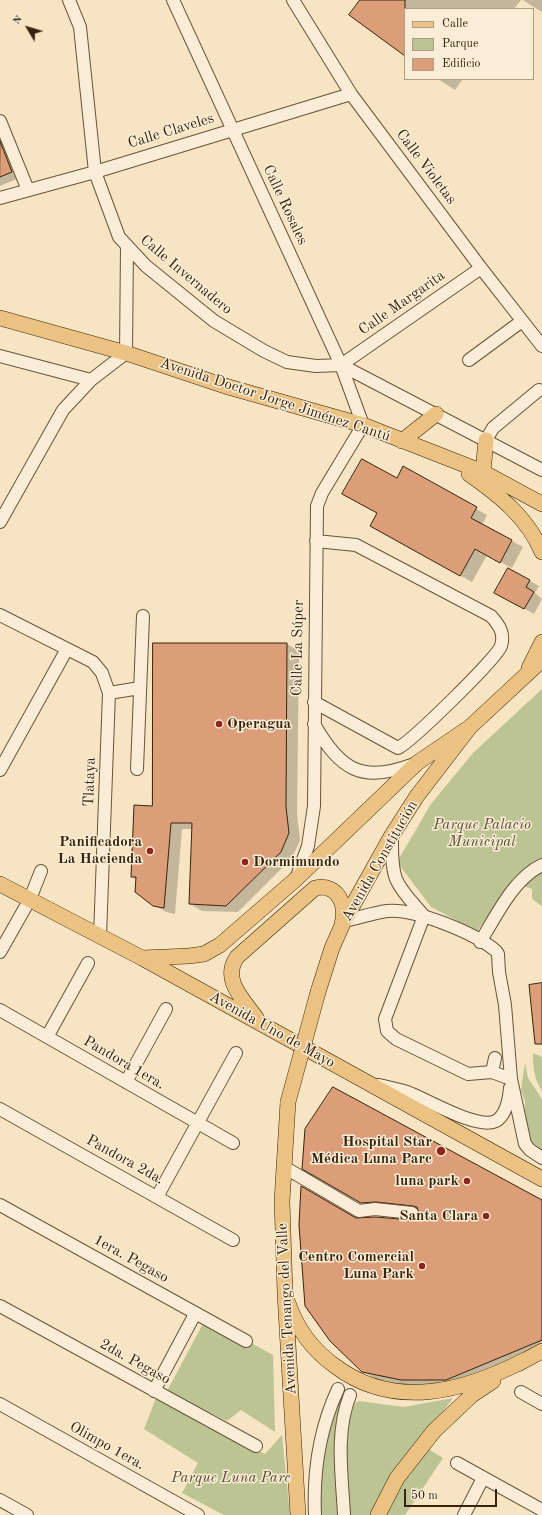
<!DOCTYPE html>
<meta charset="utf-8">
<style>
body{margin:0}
#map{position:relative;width:542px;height:1515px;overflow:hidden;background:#f6e4c2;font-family:"Old Standard TT",serif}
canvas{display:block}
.legend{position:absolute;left:404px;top:8px;width:130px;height:72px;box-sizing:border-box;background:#f9edd7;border:1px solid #ab9d86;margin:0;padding:5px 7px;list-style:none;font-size:12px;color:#37240d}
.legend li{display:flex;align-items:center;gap:8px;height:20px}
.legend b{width:20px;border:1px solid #ab9d86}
.north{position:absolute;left:8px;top:8px;width:40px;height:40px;-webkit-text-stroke:3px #f9edd7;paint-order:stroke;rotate:308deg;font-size:11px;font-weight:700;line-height:16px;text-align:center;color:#37240d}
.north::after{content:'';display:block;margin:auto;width:14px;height:18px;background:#37240d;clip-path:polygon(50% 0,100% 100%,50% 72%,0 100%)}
.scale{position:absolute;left:404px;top:1489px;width:93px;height:18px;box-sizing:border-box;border:2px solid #37240d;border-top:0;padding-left:5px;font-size:12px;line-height:14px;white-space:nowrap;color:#37240d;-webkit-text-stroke:3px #f9edd7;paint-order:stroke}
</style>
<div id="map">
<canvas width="542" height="1515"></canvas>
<ul class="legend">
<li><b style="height:5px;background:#ebc281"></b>Calle</li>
<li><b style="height:11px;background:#bcc493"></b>Parque</li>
<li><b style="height:11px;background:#db9e78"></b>Edificio</li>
</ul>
<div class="north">N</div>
<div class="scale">50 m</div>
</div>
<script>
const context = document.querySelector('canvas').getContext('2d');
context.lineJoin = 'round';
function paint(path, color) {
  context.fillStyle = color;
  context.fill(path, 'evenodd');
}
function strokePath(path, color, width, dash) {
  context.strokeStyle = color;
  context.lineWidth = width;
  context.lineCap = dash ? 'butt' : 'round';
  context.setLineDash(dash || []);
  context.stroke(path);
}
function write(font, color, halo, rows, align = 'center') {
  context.font = font + ' "Old Standard TT",serif';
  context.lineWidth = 3;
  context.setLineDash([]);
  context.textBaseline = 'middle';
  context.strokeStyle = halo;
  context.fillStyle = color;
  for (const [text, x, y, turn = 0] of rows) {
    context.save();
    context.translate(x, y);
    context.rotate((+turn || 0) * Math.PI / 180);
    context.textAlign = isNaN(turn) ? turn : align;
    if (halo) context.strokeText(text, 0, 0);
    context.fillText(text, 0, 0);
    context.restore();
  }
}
paint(new Path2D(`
 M 542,689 L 542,859 L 539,859 L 510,888 L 477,931 L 431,907 L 397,862 L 431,804 L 473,753 Z
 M 542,869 L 542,906 L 532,899 L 532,889 L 521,885 Z
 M 533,1053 L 542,1057 L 542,1091 C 534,1078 533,1068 533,1053 Z
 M 525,1063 L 528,1078 L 542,1099 L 542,1157 L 527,1139 L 524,1121 L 525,1101 L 521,1090 Z
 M 206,1318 L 273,1355 L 275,1432 L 241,1410 L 227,1421 L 167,1391 Z
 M 156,1398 L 214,1429 L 265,1454 L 282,1435 L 290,1515 L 224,1515 L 182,1493 L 198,1463 L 144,1429 Z
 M 453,1398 L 422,1439 L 374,1515 L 348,1515 L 345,1430 L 353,1404 L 359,1401 L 404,1407 Z
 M 339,1399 L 343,1401 L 341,1515 L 317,1515 L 320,1453 Z
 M 425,1447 L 443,1458 L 405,1515 L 382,1515 Z`), '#bcc493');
paint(new Path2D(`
 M 362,0 L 521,0 L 514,9 L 405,9 L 405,55 Z
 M 523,0 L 542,0 L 542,12 L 532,6 Z
 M 438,79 L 463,79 L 455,90 Z
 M 0,133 L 21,177 L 0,186 Z
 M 404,468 L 487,515 L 482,525 L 523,547 L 512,568 L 487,555 L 472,582 L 371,526 Z
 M 509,569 L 539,586 L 535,593 L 542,599 L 534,614 L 496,592 Z
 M 287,644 L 299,651 L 297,814 L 300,840 L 292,858 L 238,912 L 202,911 L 190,904 L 193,829 L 182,829 L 175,914 L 166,912 L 154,905 L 137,880 L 132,877 L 153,807 Z
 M 303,1168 L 542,1201 L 542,1357 L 419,1390 L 380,1381 L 362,1371 L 356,1219 L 412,1221 L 419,1218 L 420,1214 L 393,1211 L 379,1212 Z`), '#0003');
const building = new Path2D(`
 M 360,0 L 405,0 L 405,56 L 349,15 Z
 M 0,141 L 12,172 L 0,177 Z
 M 362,459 L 397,478 L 403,466 L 477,507 L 471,518 L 512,540 L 500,563 L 475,549 L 460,576 L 370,526 L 377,513 L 342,494 Z
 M 508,568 L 530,580 L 526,587 L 534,592 L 524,609 L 494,593 Z
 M 153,643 L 287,643 L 286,807 L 289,833 L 281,852 L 226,906 L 189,904 L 192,823 L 171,823 L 164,908 L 153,906 L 135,892 L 136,877 L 131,877 L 134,805 L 152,806 Z
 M 542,983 L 542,1044 L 535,1044 L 529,985 Z
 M 333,1087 L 542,1200 L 542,1340 L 446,1380 L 401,1380 L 362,1372 L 330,1341 L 305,1306 L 299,1225 L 301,1186 L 356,1218 L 375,1217 L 412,1220 L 418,1218 L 419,1213 L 417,1207 L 413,1206 L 376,1202 L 361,1203 L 302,1169 L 305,1129 Z`);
paint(building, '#db9e78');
strokePath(building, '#37240d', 1);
const minor = new Path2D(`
 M 69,0 L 80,27 L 95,172 L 119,237 L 146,266 L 214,321 L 264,351 L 287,362 L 316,366 L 341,365 L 542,470
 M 173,0 L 341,365 L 363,425 L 322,493 L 317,506 L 314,806 L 308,846 L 296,879
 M 293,0 L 351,94 L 481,268 L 542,346
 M 0,121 L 28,190
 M 0,198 L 95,172 L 351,94
 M 0,356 L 91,380
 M 469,360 L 522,321
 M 341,365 L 481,268
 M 486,440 L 493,428 L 539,390
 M 0,522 L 63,410 L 91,380 L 126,353 L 127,246
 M 0,615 L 93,662 L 102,673 L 109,693 L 100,936
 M 109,693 L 140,688
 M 314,702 L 398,748 C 412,741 497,658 501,646 C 505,633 499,625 491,616 L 356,545 L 316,541
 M 314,724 C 340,770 362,784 414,764
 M 137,769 L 143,616
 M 0,770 L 67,649
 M 392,835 C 392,849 391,865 396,879 C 402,893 415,905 424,916
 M 424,916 L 385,1019 L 387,1031 L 396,1039 L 468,1074 L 492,1072 L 511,1079
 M 344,921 C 358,918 373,913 387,911 C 414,908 475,933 496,951 L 498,954 L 499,972 L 505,1005 L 511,1079 L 525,1144 L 530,1150 L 542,1158
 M 480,942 C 497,915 513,879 542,865
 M 0,952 L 30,899 L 41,871
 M 0,1010 L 233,1143
 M 47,1037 L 88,963
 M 492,1072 L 495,1058
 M 126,1082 L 166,1009
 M 379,1085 C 390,1088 401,1089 412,1094 C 429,1101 479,1130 496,1121 C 506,1115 509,1099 510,1088
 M 0,1109 L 233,1240
 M 284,1167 L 359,1211 L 375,1209 L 412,1213
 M 157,1197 L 236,1053
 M 0,1205 L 246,1341
 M 0,1306 L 256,1446
 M 154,1391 L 195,1314
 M 521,1392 L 542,1404
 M 0,1404 L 198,1515
 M 457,1463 L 542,1510
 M 0,1500 L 27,1515
 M 315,1515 C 313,1471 319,1430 338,1389
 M 344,1515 C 342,1474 335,1433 350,1395
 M 464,1515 L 483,1478`);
const major = new Path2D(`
 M 0,318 L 126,353 L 225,386 L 363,425 L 483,472 L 542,504
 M 402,441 L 436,414
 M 483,472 L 486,440
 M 469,474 C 500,496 527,517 542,552
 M 529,668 L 542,642
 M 0,884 L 142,958 L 542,1179
 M 142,958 L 189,956 L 204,954 L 220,945 L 295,880 L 417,763 L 470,727
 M 318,992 L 332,948 L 344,921 L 392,835 L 417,796 L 470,727 L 542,660
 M 257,1019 C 244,1000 221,980 237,957 L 315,888 C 338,883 347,905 342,924
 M 288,1102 L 282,1201 L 285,1293 L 298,1515
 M 288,1303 C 297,1329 314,1351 335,1366 C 395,1411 465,1391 525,1360
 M 518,1364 L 542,1351
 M 378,1515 L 397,1478 L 434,1431 L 472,1395 L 493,1381`);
strokePath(minor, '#67543a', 14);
strokePath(major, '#37240d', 16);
strokePath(minor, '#f9edd7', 12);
strokePath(major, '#ebc281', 15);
const majorBridge = new Path2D(`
 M 288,1102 L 318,992`);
strokePath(majorBridge, '#37240d', 16, []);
strokePath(majorBridge, '#ebc281', 15);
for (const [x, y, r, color] of [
 [219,724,4,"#8f2418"],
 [150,851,4,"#8f2418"],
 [245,862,4,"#8f2418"],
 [441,1151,5,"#8f2418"],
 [467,1181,4,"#8f2418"],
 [486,1216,4,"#8f2418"],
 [422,1266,4,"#8f2418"]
]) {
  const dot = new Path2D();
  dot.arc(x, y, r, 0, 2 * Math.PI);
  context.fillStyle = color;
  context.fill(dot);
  strokePath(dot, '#f9edd7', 1.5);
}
write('15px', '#37240d', '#f9edd7', [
 ["Calle Claveles",171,131,-17],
 ["Calle Violetas",426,167,53],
 ["Calle Rosales",285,205,65],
 ["Calle Invernadero",186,275,40],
 ["Calle Margarita",402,303,-35],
 ["Avenida Doctor Jorge Jiménez Cantú",275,400,18],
 ["Calle La Súper",298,648,-89],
 ["Tlataya",90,782,-88],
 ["Avenida Constitución",380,861,-60],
 ["Avenida Uno de Mayo",272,1030,29],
 ["Pandora 1era.",124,1063,30],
 ["Pandora 2da.",125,1160,29],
 ["1era. Pegaso",131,1259,29],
 ["Avenida Tenango del Valle",287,1309,-93],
 ["2da. Pegaso",135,1362,29],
 ["Olimpo 1era.",107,1446,29]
]);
write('bold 15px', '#37240d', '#f9edd7', [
 ["Operagua",227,724,"left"],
 ["Panificadora",142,842],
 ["La Hacienda",142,859],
 ["Dormimundo",253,862,"left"],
 ["Hospital Star",432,1142],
 ["Médica Luna Parc",432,1159],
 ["luna park",459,1181],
 ["Santa Clara",478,1216],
 ["Centro Comercial",414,1257],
 ["Luna Park",414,1274]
], 'right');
write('italic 15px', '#584c2e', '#f9edd7', [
 ["Parque Palacio",482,825],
 ["Municipal",482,842],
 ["Parque Luna Parc",231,1478]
]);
</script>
